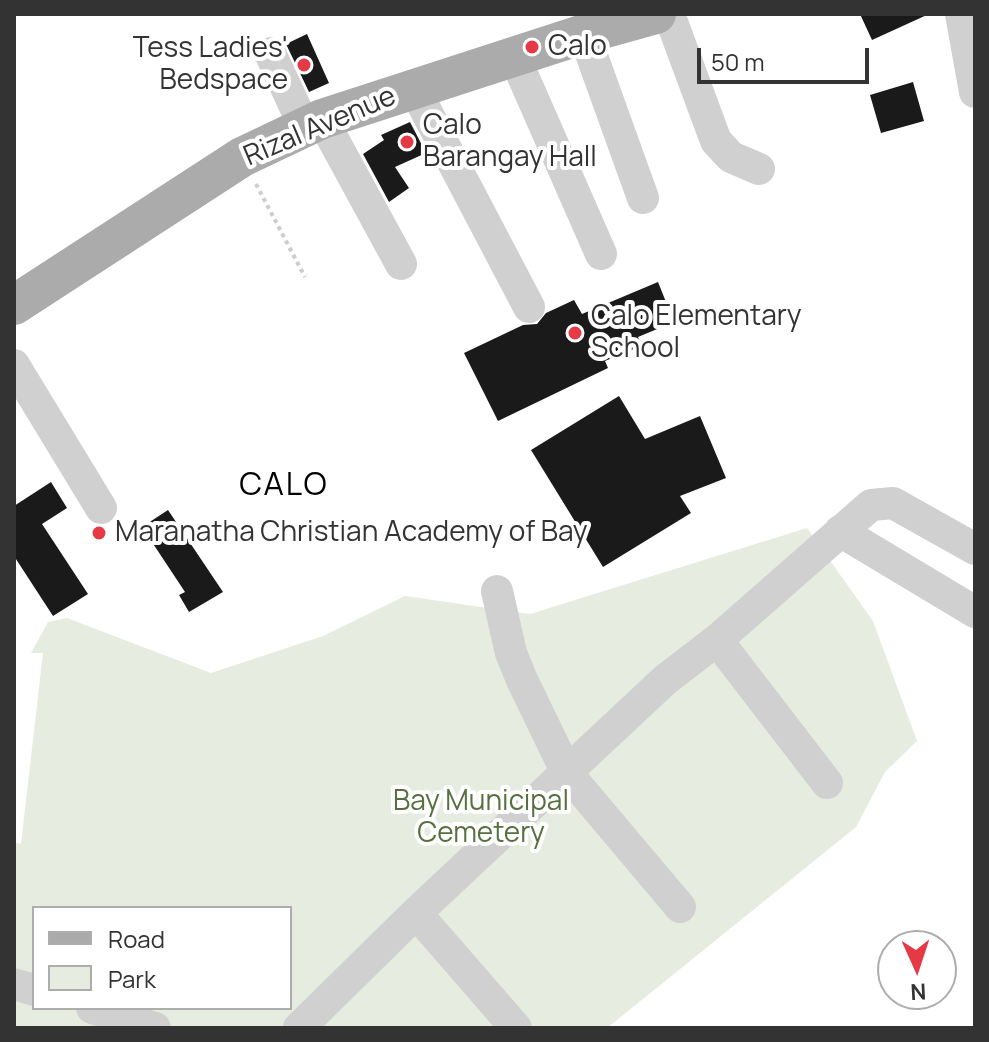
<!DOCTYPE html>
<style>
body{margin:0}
#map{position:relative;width:989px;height:1042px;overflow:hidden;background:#fff;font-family:Manrope,sans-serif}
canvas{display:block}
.frame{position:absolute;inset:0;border:16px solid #333;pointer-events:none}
.legend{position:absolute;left:32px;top:906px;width:260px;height:104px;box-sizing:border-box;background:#fff;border:2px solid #adadad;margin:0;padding:10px 14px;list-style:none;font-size:24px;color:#333}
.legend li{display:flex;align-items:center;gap:16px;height:40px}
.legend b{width:40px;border:2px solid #adadad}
.north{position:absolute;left:877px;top:930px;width:80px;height:80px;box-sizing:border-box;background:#fff;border:2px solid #adadad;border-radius:50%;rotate:177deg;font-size:22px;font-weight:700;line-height:32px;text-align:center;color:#333}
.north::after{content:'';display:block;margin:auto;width:28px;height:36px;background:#e63946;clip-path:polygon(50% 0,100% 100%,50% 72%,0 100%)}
.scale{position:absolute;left:697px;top:48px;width:172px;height:36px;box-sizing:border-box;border:4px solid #333;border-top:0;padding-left:10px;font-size:24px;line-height:28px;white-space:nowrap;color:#333;-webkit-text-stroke:6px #fff;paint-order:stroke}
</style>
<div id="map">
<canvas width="989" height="1042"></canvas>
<div class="frame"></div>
<ul class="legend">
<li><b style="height:10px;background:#ababab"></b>Road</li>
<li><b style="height:22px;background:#e6ecdf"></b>Park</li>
</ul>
<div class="north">N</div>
<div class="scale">50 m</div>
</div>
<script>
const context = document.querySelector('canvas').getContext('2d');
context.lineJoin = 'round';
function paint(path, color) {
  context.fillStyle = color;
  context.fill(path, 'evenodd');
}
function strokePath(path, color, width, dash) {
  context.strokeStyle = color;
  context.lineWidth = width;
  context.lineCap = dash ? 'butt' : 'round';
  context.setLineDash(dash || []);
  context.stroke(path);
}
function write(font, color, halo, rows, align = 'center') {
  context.font = font + ' Manrope,sans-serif';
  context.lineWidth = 8;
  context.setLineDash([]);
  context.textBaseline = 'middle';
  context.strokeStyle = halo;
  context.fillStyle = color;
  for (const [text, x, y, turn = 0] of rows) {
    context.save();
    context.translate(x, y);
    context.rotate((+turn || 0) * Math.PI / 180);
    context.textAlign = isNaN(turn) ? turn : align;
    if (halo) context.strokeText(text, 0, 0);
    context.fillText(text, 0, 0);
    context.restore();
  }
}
paint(new Path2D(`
 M 807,528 L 873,621 L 917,741 L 885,772 L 856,827 L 607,1028 L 14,1028 L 14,842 L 21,844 L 43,653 L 31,653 L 48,622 L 67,618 L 211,673 L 323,636 L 405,596 L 530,614 ZM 34,908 L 290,908 L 290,1008 L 34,1008 Z`), '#e6ecdf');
paint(new Path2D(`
 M 860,14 L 929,14 L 872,40 Z
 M 307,34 L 329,83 L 309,92 L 286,44 Z
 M 913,82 L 924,121 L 881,133 L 870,95 Z
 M 410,122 L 426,153 L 395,167 L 409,188 L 389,202 L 363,154 L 384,140 L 381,135 Z
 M 658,282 L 674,322 L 638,337 L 642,346 L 605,361 L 608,368 L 498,421 L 464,353 L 523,325 L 537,324 L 546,313 L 574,300 L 582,314 Z
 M 619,396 L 645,439 L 700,416 L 726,478 L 680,496 L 691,513 L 603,567 L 531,450 Z
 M 51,482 L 67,508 L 42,524 L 88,594 L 53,616 L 14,556 L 14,506 Z
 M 168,510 L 223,592 L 189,612 L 179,595 L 185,592 L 142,527 Z`), '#1a1a1a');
strokePath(new Path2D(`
 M 256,184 L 305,277`), '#cdcdcd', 4, [4, 4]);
strokePath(new Path2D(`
 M 669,14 L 716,141 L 731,157 L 759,169
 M 961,14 L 975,92
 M 584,34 L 643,198
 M 270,53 L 305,128
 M 515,58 L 601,254
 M 414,88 L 529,307
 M 322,119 L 401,264
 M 14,365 L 101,508
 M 840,531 L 975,612
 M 497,591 L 511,653 L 522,680 L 567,773 L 680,907
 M 717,640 L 827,783
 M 416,913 L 516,1028
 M 14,984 L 34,990
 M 92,1008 L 155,1028
 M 299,1028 L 416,913 L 665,680 L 717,640 L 871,505 L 893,503 L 975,549`), '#d0d0d0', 32);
strokePath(new Path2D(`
 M 14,305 L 242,157 L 322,119 L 584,34 L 656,14`), '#ababab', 40);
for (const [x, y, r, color] of [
 [532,47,8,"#e63946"],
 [304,65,8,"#e63946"],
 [407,142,8,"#e63946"],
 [575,333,8,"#e63946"],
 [99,533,8,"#e63946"]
]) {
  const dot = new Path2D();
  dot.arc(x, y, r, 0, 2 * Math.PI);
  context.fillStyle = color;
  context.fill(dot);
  strokePath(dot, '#fff', 3);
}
write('28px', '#333', '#fff', [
 ["Calo",548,47],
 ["Tess Ladies'",288,49,"right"],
 ["Bedspace",288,81,"right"],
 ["Calo",423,126],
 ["Barangay Hall",423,158],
 ["Calo Elementary",591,317],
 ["School",591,349],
 ["Maranatha Christian Academy of Bay",115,533]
], 'left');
write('28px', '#333', '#fff', [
 ["Rizal Avenue",320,127,-23]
]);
write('28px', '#56703f', '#fff', [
 ["Bay Municipal",481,802],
 ["Cemetery",481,834]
]);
context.letterSpacing = '2px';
write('32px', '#000', '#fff', [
 ["CALO",284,486]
]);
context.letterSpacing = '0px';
</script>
